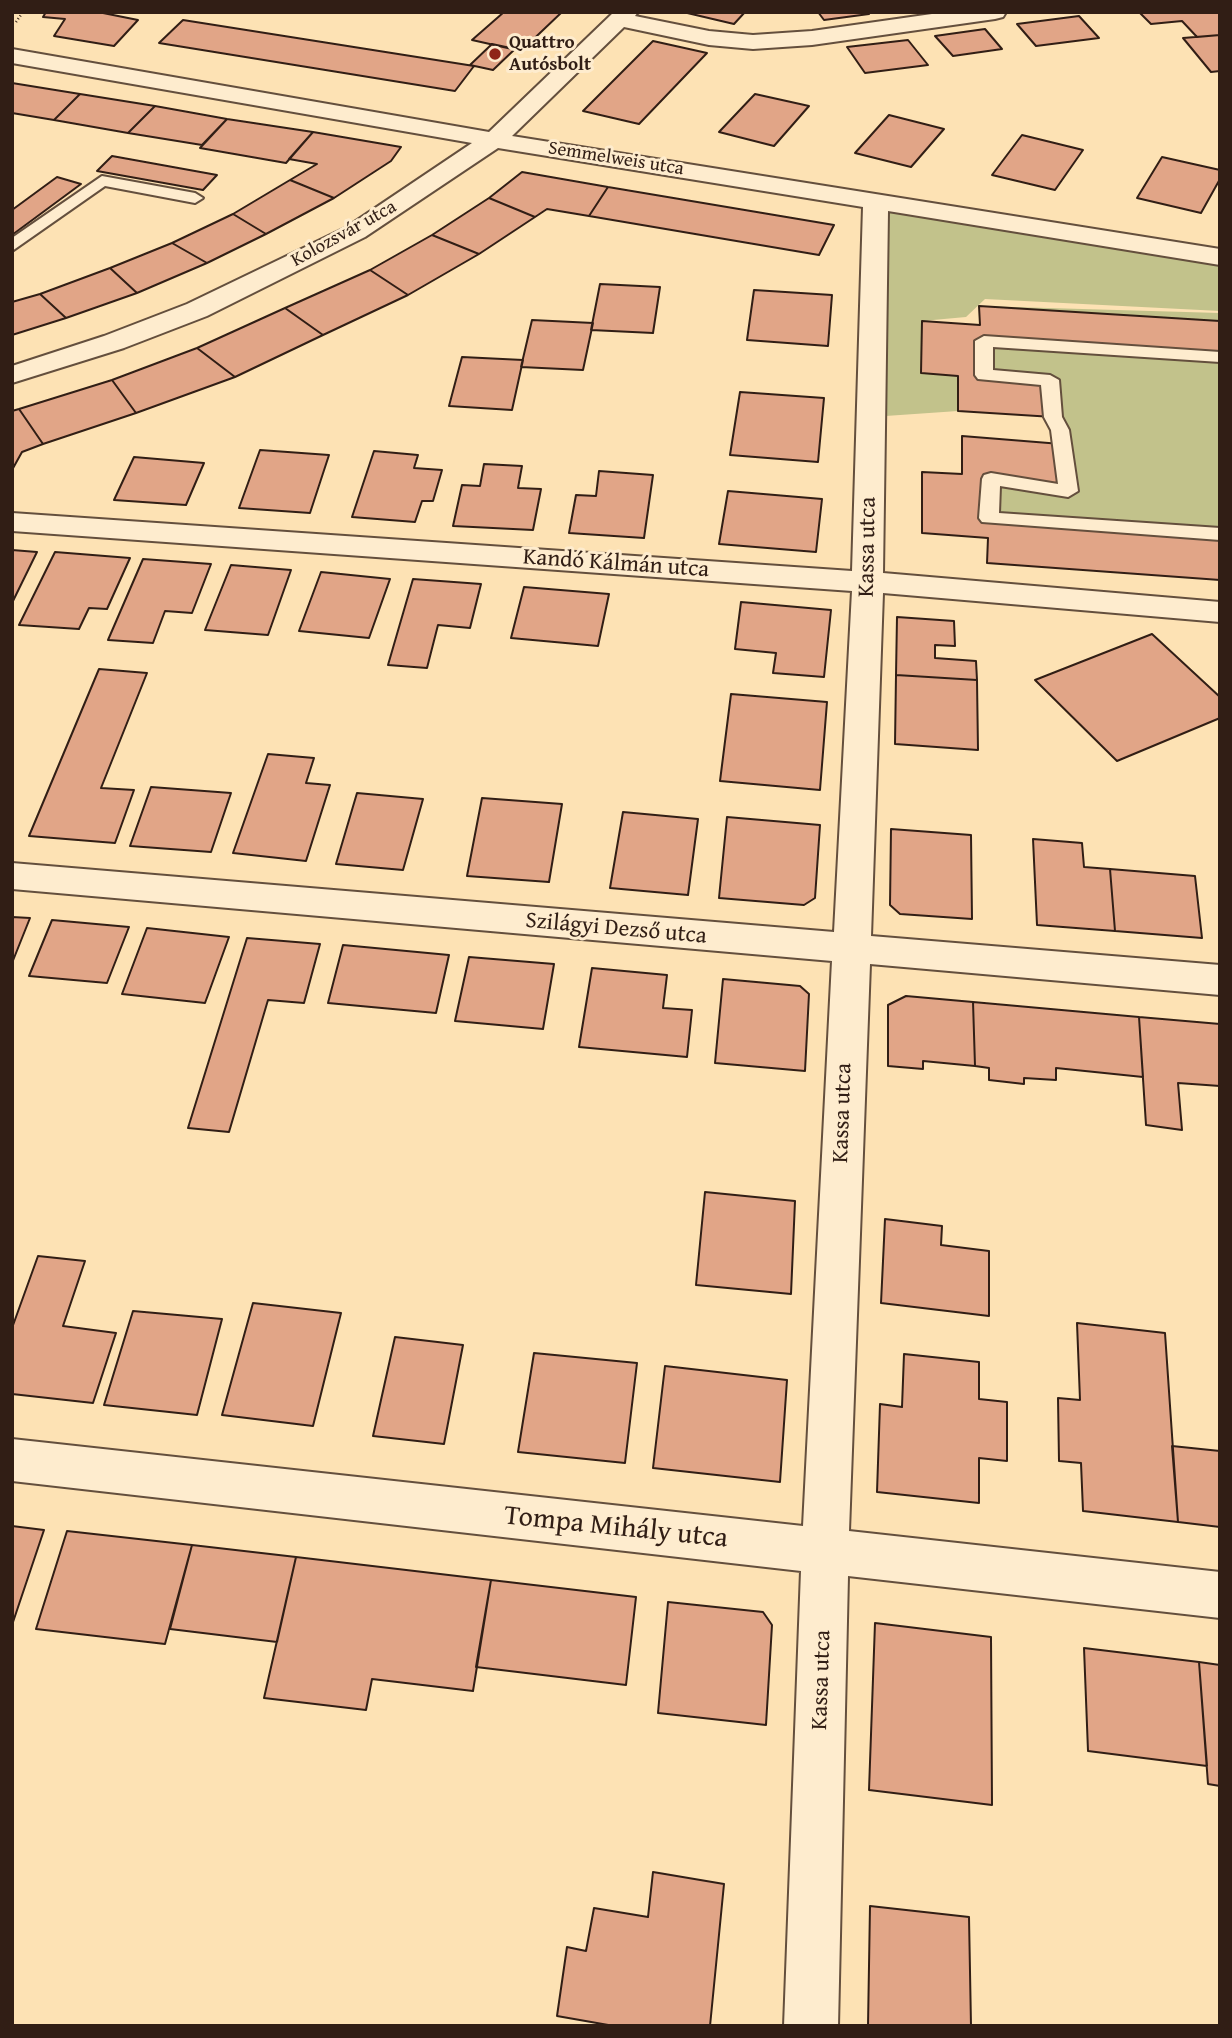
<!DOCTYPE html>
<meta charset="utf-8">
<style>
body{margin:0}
#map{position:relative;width:1232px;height:2038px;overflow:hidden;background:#fde2b4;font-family:"Gentium Book Plus",serif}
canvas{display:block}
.frame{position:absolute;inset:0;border:14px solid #311e15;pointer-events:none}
</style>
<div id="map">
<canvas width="1232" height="2038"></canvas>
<div class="frame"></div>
</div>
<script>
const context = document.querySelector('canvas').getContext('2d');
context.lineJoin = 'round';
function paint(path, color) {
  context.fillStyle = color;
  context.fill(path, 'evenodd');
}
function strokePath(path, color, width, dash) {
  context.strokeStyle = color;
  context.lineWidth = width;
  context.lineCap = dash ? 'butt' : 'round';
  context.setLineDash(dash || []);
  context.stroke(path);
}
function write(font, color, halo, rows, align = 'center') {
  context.font = font + ' "Gentium Book Plus",serif';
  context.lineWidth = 6;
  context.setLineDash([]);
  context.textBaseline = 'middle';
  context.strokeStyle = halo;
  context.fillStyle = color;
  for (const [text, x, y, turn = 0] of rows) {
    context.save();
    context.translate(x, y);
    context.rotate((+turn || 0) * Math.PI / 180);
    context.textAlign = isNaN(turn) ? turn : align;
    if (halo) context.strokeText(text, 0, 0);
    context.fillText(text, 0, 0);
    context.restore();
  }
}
paint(new Path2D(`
 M 876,201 L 1220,257 L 1220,311 L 985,299 L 966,317 L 922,321 L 921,372 L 958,376 L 958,411 L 871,417 Z
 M 979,306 L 1220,313 L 1220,321 Z
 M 984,341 L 1220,357 L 1220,534 L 989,518 L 991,479 L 1068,491 L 1050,380 L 984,375 Z`), '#c2c28b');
const building = new Path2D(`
 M 46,12 L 98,12 L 138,20 L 114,46 L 54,36 L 65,19 L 43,17 Z
 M 504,12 L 562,12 L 521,51 L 472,40 Z
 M 683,12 L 745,12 L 734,24 Z
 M 818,12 L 868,12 L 869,14 L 824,20 Z
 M 1139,12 L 1220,12 L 1220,35 L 1197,37 L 1182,21 L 1151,24 Z
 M 1079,16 L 1099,38 L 1036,46 L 1017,24 Z
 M 183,20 L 474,66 L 455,91 L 159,43 Z
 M 985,29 L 1002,49 L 953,56 L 935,36 Z
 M 1220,35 L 1220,71 L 1211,72 L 1183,38 Z
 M 908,40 L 928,65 L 865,73 L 847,47 Z
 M 653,41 L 707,53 L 639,124 L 583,111 Z
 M 492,44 L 515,49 L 493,70 L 470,65 Z
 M 12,83 L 80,94 L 54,120 L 12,113 Z
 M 80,94 L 155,106 L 128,133 L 54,120 Z
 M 755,94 L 809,106 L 774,146 L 719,132 Z
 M 155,106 L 227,119 L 202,145 L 128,133 Z
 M 889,115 L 944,129 L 911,167 L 855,153 Z
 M 227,119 L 313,132 L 286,163 L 200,148 Z
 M 313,132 L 401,147 L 391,161 L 334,198 L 290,180 L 317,164 L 289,159 Z
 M 1022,135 L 1083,150 L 1055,190 L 992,175 Z
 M 112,156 L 217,175 L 203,190 L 97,171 Z
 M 1162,157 L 1220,170 L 1220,179 L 1201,213 L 1137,198 Z
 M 522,172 L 608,187 L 589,216 L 547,209 L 535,217 L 489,198 Z
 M 57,177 L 81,184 L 12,235 L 12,210 Z
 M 290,180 L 334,198 L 266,234 L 233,214 Z
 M 608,187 L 834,225 L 819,255 L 589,216 Z
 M 489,198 L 535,217 L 479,254 L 432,235 Z
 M 233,214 L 266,234 L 207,263 L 172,243 Z
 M 432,235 L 479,254 L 408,295 L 370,270 Z
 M 172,243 L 207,263 L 137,293 L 110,268 Z
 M 110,268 L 137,293 L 66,318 L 40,294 Z
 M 370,270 L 408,295 L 323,335 L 285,308 Z
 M 600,284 L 660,287 L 653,333 L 591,330 Z
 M 754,290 L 832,295 L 828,346 L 747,340 Z
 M 40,294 L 66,318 L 12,335 L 12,302 Z
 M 979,306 L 1220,321 L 1220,357 L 984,341 L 984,375 L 1050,380 L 1053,417 L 958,411 L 958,376 L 921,373 L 922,321 L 980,325 Z
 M 285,308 L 323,335 L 235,377 L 197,348 Z
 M 532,320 L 593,323 L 583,370 L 521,367 Z
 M 197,348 L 235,377 L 136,413 L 112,380 Z
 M 462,357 L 523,360 L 512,410 L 449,406 Z
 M 112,380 L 136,413 L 43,444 L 19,409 Z
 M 740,392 L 824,398 L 818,462 L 730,455 Z
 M 19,409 L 43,444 L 22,452 L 12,470 L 12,411 Z
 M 962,436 L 1061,444 L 1062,484 L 991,479 L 989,518 L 1220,534 L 1220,580 L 987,563 L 988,538 L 922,533 L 922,472 L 962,474 Z
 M 260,450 L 329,455 L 310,513 L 239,508 Z
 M 374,451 L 418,455 L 414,468 L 442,470 L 433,501 L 422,501 L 415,522 L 352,517 Z
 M 134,457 L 204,463 L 186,505 L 114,500 Z
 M 484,464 L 522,466 L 518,488 L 541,489 L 533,530 L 453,526 L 462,485 L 480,486 Z
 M 599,471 L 653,475 L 644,538 L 569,533 L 576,495 L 596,496 Z
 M 728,491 L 822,499 L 816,552 L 719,544 Z
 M 12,550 L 37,552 L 12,603 Z
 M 55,552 L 130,558 L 107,609 L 89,608 L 79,629 L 19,625 Z
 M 143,559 L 211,564 L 192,613 L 165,611 L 153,643 L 108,640 Z
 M 231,565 L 291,570 L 268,635 L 205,630 Z
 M 321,572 L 390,579 L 369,638 L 299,631 Z
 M 413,579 L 481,584 L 470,628 L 438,625 L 427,668 L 388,665 Z
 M 524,587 L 609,594 L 598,646 L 511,638 Z
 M 741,602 L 831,610 L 824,677 L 773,673 L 776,653 L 735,649 Z
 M 897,617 L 954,621 L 955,646 L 935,645 L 935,658 L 976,661 L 977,680 L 896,675 Z
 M 1152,634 L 1220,697 L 1220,718 L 1117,761 L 1035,680 Z
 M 99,669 L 147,673 L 101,788 L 134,790 L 115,843 L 29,836 Z
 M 896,675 L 977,680 L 978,750 L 895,744 Z
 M 731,694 L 827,702 L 820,790 L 720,781 Z
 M 268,754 L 314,758 L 306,783 L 330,785 L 306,861 L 233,853 Z
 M 151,787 L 231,793 L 211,852 L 130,846 Z
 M 357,793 L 423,799 L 403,870 L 336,864 Z
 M 482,798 L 562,804 L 549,882 L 467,876 Z
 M 623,812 L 698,819 L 688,895 L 610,888 Z
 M 727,817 L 820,825 L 815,898 L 804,905 L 719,898 Z
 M 891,829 L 971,835 L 972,919 L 900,914 L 890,905 Z
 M 1033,839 L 1082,843 L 1084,867 L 1110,869 L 1115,931 L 1037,925 Z
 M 1110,869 L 1195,876 L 1202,938 L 1115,931 Z
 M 12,917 L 30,918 L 12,963 Z
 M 52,920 L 129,927 L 107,983 L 29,976 Z
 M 147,928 L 229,937 L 205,1003 L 122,994 Z
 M 247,938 L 320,944 L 304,1003 L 268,1000 L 229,1132 L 188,1128 Z
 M 343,945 L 449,955 L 436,1013 L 328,1003 Z
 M 469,957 L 554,964 L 543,1029 L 455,1021 Z
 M 592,968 L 667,975 L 663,1008 L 692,1010 L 687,1057 L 579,1047 Z
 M 723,979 L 800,986 L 809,994 L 805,1071 L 715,1063 Z
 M 906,996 L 973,1002 L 975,1066 L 923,1061 L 923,1069 L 888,1066 L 888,1005 Z
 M 973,1002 L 1139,1017 L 1143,1077 L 1056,1068 L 1056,1080 L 1024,1078 L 1024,1084 L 989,1080 L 989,1068 L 975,1066 Z
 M 1139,1017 L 1220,1024 L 1220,1086 L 1178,1083 L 1182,1130 L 1146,1125 Z
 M 705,1192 L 795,1201 L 791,1294 L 696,1285 Z
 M 885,1219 L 942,1226 L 941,1245 L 989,1251 L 989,1316 L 881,1303 Z
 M 38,1256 L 85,1261 L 63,1326 L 116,1333 L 93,1403 L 12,1394 L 12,1328 Z
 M 253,1303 L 341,1313 L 313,1426 L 222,1415 Z
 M 133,1311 L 222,1319 L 197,1415 L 104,1405 Z
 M 1077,1323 L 1165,1333 L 1178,1522 L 1083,1511 L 1081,1463 L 1059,1461 L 1058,1398 L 1080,1400 Z
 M 395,1337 L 463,1345 L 444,1444 L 373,1436 Z
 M 534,1353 L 637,1363 L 625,1463 L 518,1452 Z
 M 904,1354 L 979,1362 L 979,1399 L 1007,1402 L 1007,1461 L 979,1458 L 979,1503 L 877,1492 L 880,1404 L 902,1407 Z
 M 665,1366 L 787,1380 L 780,1482 L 653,1468 Z
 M 1172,1446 L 1220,1451 L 1220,1527 L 1178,1522 Z
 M 12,1526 L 44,1530 L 12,1625 Z
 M 67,1531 L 192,1545 L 165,1644 L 36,1629 Z
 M 192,1545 L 296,1557 L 277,1642 L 170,1629 Z
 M 296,1557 L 491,1580 L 473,1691 L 372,1679 L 366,1710 L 264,1698 Z
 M 491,1580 L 636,1597 L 626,1685 L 476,1667 Z
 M 668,1602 L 763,1612 L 772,1625 L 766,1725 L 658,1713 Z
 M 875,1623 L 991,1637 L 992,1805 L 869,1790 Z
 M 1084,1648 L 1199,1662 L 1207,1766 L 1088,1751 Z
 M 1199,1662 L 1220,1665 L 1220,1786 L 1208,1784 Z
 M 653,1872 L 724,1884 L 710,2026 L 614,2026 L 557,2016 L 567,1947 L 586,1951 L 594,1908 L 648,1917 Z
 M 870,1906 L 969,1917 L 971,2026 L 868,2026 Z`);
paint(building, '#e1a587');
strokePath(building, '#311e15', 2);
const lane = new Path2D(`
 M 102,176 L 195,193 L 203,198 L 195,203 L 105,186 L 12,251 L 12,238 Z
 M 984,336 L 1220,352 L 1220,362 L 993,347 L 993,370 L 1050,375 L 1059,380 L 1062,417 L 1069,430 L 1078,491 L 1068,497 L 1000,486 L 999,513 L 1220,528 L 1220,540 L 982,522 L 979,518 L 982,479 L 984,475 L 991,473 L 1058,484 L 1051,430 L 1044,417 L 1041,385 L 978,379 L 975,375 L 975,341 Z`);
const street = new Path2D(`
 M 614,12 L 638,12 L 635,16 L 709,31 L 753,35 L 812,31 L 946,12 L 1006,12 L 1003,17 L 995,19 L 812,45 L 753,49 L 709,45 L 624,27 L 512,136 L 1220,249 L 1220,265 L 888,211 L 883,573 L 1220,602 L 1220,622 L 883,593 L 871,936 L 1220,965 L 1220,995 L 870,964 L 849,1531 L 1220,1572 L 1220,1618 L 848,1576 L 838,2026 L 784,2026 L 801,1571 L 12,1481 L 12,1439 L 803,1526 L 832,961 L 12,889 L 12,863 L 834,932 L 852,591 L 12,531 L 12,513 L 852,571 L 863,207 L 498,148 L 365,237 L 207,316 L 124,348 L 12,383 L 12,366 L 104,336 L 187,304 L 347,227 L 472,143 L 12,63 L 12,49 L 489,132 Z`);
strokePath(lane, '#644f3d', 4);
strokePath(street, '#644f3d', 4);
strokePath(new Path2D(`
 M 16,22 L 23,12`), '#311e15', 2.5, [1, 2.5]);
paint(lane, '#feecce');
paint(street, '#feecce');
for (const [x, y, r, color] of [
 [495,54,7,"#8f2418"]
]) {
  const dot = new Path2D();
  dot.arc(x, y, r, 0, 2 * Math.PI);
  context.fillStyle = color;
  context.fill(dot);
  strokePath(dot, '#feecce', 2.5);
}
write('bold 19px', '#311e15', '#feecce', [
 ["Quattro",509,43],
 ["Autósbolt",509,65]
], 'left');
write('19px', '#311e15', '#feecce', [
 ["Semmelweis utca",616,159,9],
 ["Kolozsvár utca",344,234,-29]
]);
write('23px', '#311e15', '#feecce', [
 ["Kassa utca",868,547,-89],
 ["Kandó Kálmán utca",616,564,4],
 ["Szilágyi Dezső utca",616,929,5],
 ["Kassa utca",843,1113,-88],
 ["Kassa utca",822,1680,-88]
]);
write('28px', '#311e15', '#feecce', [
 ["Tompa Mihály utca",616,1528,6]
]);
</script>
